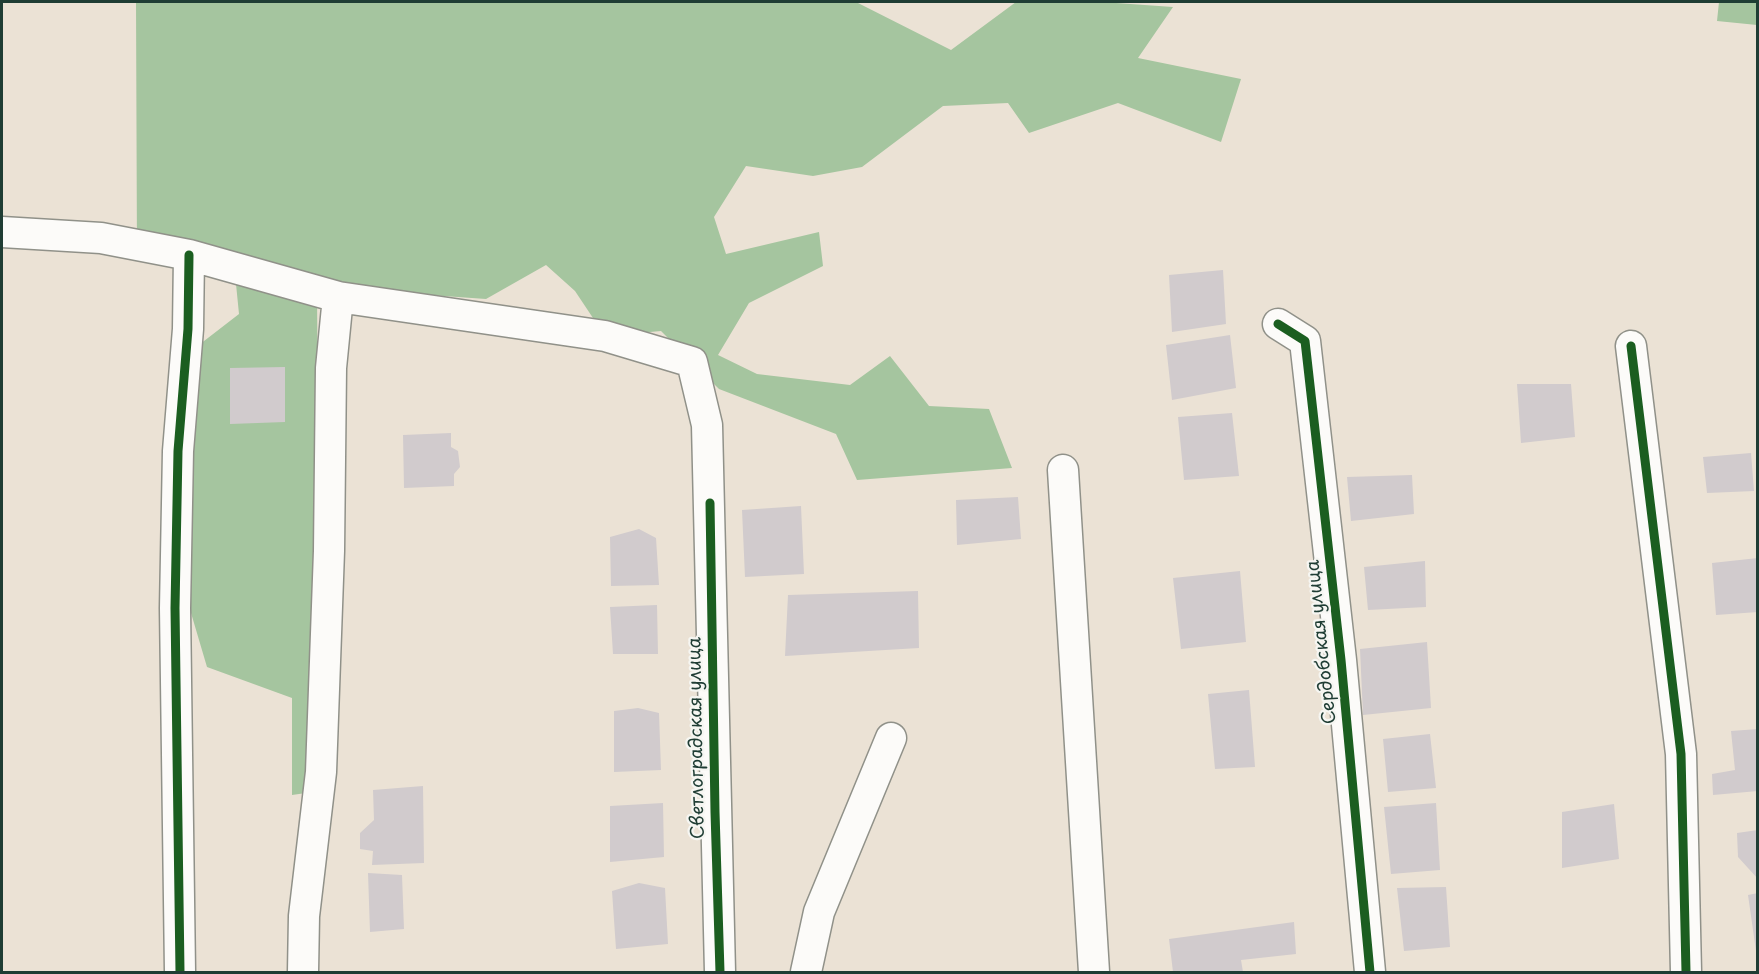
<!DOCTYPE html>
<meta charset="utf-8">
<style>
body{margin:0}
#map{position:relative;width:1759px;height:974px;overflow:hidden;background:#ebe2d5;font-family:"Playpen Sans",sans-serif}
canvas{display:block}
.frame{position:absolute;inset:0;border:3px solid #1f3d34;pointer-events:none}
</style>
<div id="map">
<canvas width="1759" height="974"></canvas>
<div class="frame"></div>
</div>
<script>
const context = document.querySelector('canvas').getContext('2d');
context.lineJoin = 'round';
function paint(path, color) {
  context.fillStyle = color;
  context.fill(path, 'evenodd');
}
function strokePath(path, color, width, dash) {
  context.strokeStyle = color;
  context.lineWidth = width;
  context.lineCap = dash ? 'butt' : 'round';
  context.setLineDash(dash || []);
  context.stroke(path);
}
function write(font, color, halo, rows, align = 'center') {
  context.font = font + ' "Playpen Sans",sans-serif';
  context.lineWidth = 4.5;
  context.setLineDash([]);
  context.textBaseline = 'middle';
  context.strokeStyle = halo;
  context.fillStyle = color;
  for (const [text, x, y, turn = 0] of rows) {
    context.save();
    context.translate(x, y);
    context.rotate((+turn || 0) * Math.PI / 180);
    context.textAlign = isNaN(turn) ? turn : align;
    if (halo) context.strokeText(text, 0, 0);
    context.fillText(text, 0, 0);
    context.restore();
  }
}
paint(new Path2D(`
 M 136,2 L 856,2 L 951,50 L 1016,2 L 1102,2 L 1173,7 L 1138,58 L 1241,79 L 1221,142 L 1118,103 L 1029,133 L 1008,103 L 943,106 L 862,167 L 813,176 L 746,166 L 714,217 L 726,254 L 819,232 L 823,266 L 749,303 L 718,355 L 757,374 L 850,385 L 890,356 L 929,406 L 989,409 L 1012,468 L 857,480 L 836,434 L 719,389 L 661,331 L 605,336 L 575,291 L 546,265 L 486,299 L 317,287 L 320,791 L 292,795 L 292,698 L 207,667 L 186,596 L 195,348 L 239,314 L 235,274 L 137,258 Z
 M 1719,2 L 1757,2 L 1757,25 L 1717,21 Z`), '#a5c59f');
paint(new Path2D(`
 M 1223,270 L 1226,324 L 1172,332 L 1169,275 Z
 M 1230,335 L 1236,388 L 1172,400 L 1166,345 Z
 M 285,367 L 285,422 L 230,424 L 230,368 Z
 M 1517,384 L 1571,384 L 1575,437 L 1521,443 Z
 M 1232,413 L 1239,476 L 1184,480 L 1178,417 Z
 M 451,433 L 451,447 L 458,451 L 460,467 L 454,474 L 454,486 L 404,488 L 403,435 Z
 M 1751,453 L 1754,491 L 1707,493 L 1703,457 Z
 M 1412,475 L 1414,514 L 1351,521 L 1347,477 Z
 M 1018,497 L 1021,539 L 957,545 L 956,500 Z
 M 801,506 L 804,574 L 745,577 L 742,510 Z
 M 639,529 L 656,538 L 659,585 L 611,586 L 610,537 Z
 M 1758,558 L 1758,612 L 1716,615 L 1712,563 Z
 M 1425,561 L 1426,607 L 1368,610 L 1364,567 Z
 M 1240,571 L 1246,642 L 1181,649 L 1173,578 Z
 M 918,591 L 919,648 L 785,656 L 788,595 Z
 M 657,605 L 658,654 L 613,654 L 610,607 Z
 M 1427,642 L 1431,708 L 1363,715 L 1360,649 Z
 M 1249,690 L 1255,767 L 1215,769 L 1208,694 Z
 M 638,708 L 659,713 L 661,770 L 614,772 L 614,711 Z
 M 1758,729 L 1758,791 L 1713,795 L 1712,774 L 1735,770 L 1731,731 Z
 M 1430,734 L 1436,788 L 1388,792 L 1383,739 Z
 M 423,786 L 424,863 L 372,865 L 373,851 L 360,849 L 360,833 L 374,820 L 373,790 Z
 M 663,803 L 664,857 L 610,862 L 610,806 Z
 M 1436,803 L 1440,870 L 1391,874 L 1384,807 Z
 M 1614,804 L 1619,859 L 1562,868 L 1562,812 Z
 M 1758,830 L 1758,879 L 1738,857 L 1737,833 Z
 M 368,873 L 402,875 L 404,929 L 370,932 Z
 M 639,883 L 665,888 L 668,944 L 616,949 L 612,891 Z
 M 1446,887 L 1450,947 L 1404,951 L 1397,888 Z
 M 1758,893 L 1758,951 L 1756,951 L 1748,895 Z
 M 1294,922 L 1296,954 L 1241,960 L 1243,972 L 1173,972 L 1169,939 Z`), '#d1cbcd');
const minor = new Path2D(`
 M 2,232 L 101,238 L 189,255 L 338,297 L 605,336 L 692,362 L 707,425 L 720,972
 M 1278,324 L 1305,341 L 1341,660 L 1370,972
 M 1631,346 L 1681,754 L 1686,972
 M 1063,470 L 1094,972
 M 180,972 L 175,608 L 178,451 L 188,329 L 189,255
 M 303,972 L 304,916 L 321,772 L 329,551 L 331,368 L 338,297
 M 806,972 L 819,912 L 891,738`);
strokePath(minor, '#909189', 33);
strokePath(minor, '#fcfbf9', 30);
strokePath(new Path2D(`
 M 1278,324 L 1305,341 L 1341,660 L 1370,972
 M 1631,346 L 1681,754 L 1686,972
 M 710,503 L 715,812 L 720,972
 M 180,972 L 175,608 L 178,451 L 188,329 L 189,255`), '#1b5e20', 9);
write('18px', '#1f3d34', '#f6f6f2', [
 ["Сердобская улица",1322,642,-96],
 ["Светлоградская улица",697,738,-91]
]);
</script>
